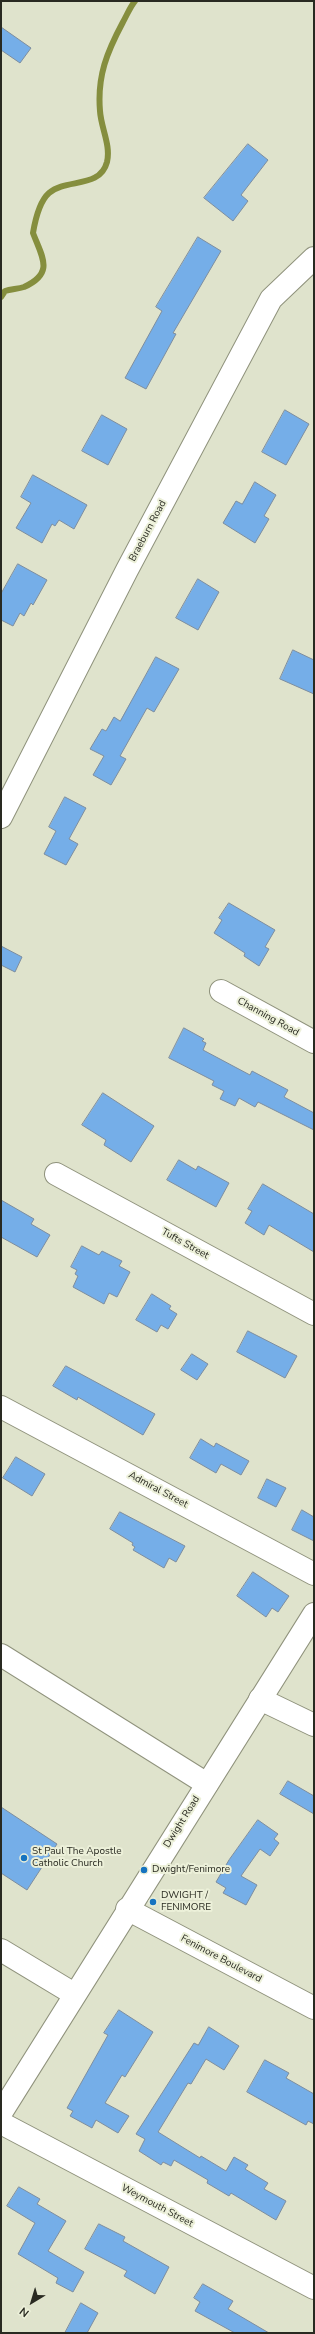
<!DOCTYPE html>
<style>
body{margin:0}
#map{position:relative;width:315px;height:2334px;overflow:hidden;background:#dfe3cc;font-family:"Nunito Sans",sans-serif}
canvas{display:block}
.frame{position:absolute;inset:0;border:2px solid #292a21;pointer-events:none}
.north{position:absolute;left:12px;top:2282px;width:40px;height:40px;-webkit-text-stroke:3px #ecf0d9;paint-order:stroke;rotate:218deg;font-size:11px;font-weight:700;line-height:16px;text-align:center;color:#292a21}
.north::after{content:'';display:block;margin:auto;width:14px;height:18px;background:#292a21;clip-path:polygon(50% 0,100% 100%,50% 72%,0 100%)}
</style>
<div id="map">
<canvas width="315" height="2334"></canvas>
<div class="frame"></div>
<div class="north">N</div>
</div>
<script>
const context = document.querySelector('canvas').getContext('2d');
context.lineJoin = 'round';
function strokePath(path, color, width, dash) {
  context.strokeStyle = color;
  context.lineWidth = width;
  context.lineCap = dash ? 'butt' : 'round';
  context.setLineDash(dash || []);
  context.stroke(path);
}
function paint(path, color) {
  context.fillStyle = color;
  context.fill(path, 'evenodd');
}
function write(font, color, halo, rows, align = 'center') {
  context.font = font + ' "Nunito Sans",sans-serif';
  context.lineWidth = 4;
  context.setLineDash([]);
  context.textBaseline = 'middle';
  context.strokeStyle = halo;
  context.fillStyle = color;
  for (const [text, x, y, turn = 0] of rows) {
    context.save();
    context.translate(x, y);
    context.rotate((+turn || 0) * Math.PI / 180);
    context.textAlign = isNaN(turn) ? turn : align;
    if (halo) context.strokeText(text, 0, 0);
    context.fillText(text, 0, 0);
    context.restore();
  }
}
strokePath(new Path2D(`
 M 1,297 L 5,291 C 11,289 18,289 24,287 C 55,273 42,257 33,233 C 35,221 40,201 49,193 C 66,178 100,189 107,162 C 111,145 101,128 100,111 C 97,76 107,52 123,22 C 127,15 130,7 135,1`), '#858e3e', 6);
const building = new Path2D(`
 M 1,27 L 31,48 L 20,63 L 1,50 Z
 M 248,144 L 268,160 L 241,195 L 248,201 L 233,221 L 204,198 Z
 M 198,237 L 221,251 L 173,333 L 176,334 L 146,389 L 125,378 L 162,311 L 156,307 Z
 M 285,410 L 309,424 L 286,465 L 262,452 Z
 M 102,415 L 127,429 L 108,465 L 82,451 Z
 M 33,475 L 87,505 L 74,529 L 59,520 L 55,526 L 52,524 L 42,543 L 16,528 L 31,503 L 21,497 Z
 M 255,482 L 276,495 L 264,516 L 269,519 L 255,543 L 223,523 L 236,501 L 242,504 Z
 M 18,564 L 47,580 L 33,605 L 31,603 L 24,616 L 20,613 L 13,626 L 1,620 L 1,594 Z
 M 198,579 L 219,592 L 198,630 L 176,618 Z
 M 293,650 L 314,660 L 314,694 L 280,679 Z
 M 156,657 L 179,669 L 154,712 L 147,708 L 120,756 L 126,759 L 111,785 L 93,775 L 104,756 L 90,749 L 102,729 L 106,731 L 114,717 L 120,721 Z
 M 65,797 L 86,808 L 69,839 L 78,844 L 66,865 L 44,854 L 56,831 L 49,827 Z
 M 229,903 L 275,930 L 265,947 L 269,949 L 259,966 L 244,956 L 245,953 L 214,933 L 222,920 L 219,918 Z
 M 1,946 L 22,957 L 15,972 L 1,965 Z
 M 184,1028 L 204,1039 L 202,1041 L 206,1043 L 203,1050 L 250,1075 L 252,1071 L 288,1090 L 284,1097 L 314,1113 L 314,1130 L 258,1102 L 255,1107 L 239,1098 L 235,1106 L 220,1099 L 224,1091 L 212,1085 L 214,1081 L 169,1058 Z
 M 103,1093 L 154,1126 L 131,1162 L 104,1145 L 106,1140 L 82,1125 Z
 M 179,1160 L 196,1170 L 198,1166 L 229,1183 L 216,1207 L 167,1180 Z
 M 263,1184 L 314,1214 L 314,1252 L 269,1225 L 264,1235 L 245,1223 L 252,1211 L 248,1209 Z
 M 1,1200 L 34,1219 L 31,1224 L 50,1235 L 37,1257 L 1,1237 Z
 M 82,1246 L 99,1255 L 102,1251 L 122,1261 L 119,1266 L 130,1272 L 117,1297 L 109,1293 L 104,1304 L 73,1287 L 78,1276 L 75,1274 L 77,1270 L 71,1267 Z
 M 152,1294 L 171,1306 L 169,1309 L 177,1314 L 168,1329 L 161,1325 L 157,1332 L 136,1320 Z
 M 248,1331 L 297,1356 L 285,1378 L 237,1352 Z
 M 192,1354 L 208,1364 L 197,1380 L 181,1370 Z
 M 66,1366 L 155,1414 L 143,1435 L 78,1397 L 77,1400 L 53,1386 Z
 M 201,1439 L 214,1447 L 216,1443 L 249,1461 L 241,1475 L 221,1464 L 216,1473 L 190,1458 Z
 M 16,1457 L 45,1474 L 32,1496 L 3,1478 Z
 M 267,1479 L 286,1488 L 276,1507 L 258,1498 Z
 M 302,1510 L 314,1517 L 314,1541 L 292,1530 Z
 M 120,1512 L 185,1546 L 176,1562 L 169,1558 L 164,1568 L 133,1550 L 135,1547 L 132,1545 L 133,1543 L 110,1529 Z
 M 253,1572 L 289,1596 L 278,1612 L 272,1608 L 266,1617 L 237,1596 Z
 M 288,1781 L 314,1796 L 314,1814 L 280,1794 Z
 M 1,1807 L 57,1844 L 27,1890 L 1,1873 Z
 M 258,1820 L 278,1834 L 274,1839 L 279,1843 L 270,1856 L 260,1849 L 241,1876 L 257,1885 L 246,1905 L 223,1893 L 226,1888 L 216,1882 L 229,1860 Z
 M 119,2010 L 153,2032 L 125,2077 L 122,2075 L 105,2103 L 129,2116 L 118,2133 L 96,2120 L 92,2128 L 70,2116 L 73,2111 L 67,2108 L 108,2035 L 104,2033 Z
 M 209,2027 L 239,2046 L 224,2070 L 206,2059 L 191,2084 L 188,2083 L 158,2132 L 200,2158 L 201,2156 L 226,2171 L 234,2157 L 248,2165 L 245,2169 L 268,2183 L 264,2189 L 286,2201 L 276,2220 L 231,2193 L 229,2196 L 207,2183 L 208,2180 L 174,2160 L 171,2166 L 163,2162 L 161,2165 L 139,2151 L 145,2139 L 136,2134 L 194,2043 L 198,2045 Z
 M 265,2060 L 289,2073 L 286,2078 L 314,2094 L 314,2124 L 308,2121 L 306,2125 L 247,2092 Z
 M 19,2187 L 40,2199 L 37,2204 L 66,2221 L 48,2251 L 84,2272 L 73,2292 L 56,2283 L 58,2278 L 18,2254 L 35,2223 L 7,2206 Z
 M 99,2224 L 125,2237 L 123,2241 L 169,2267 L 155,2294 L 124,2276 L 127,2271 L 85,2249 Z
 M 203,2284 L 233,2301 L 228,2309 L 269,2333 L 235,2333 L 195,2311 L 200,2302 L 194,2298 Z
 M 81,2303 L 98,2313 L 87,2333 L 65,2333 Z`);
paint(building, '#75aee8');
strokePath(building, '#7d8d9e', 1);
const minor = new Path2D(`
 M 1,817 L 127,570 L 271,299 L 314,258
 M 221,991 L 314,1042
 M 56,1174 L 314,1314
 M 1,1407 L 314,1574
 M 1,1655 L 207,1784
 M 260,1699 L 314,1725
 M 127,1909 L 314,2008
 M 1,1950 L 74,1994
 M 1,2123 L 314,2288`);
const major = new Path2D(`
 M 1,2113 L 314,1614`);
strokePath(minor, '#8f927c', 24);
strokePath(major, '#8f927c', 24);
strokePath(minor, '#fff', 22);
strokePath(major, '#fff', 22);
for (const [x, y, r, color] of [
 [24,1858,4,"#1673c0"],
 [144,1870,4,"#1673c0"],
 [153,1902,4,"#1673c0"]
]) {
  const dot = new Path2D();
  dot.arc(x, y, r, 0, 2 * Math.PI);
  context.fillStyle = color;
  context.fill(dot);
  strokePath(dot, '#ecf0d9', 1.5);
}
write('10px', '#292a21', '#ecf0d9', [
 ["Braeburn Road",148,531,-62],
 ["Channing Road",268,1017,29],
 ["Tufts Street",185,1244,29],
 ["Admiral Street",158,1490,28],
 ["Dwight Road",182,1822,-58],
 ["Fenimore Boulevard",221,1959,28],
 ["Weymouth Street",157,2206,28]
]);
write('10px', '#292a21', '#ecf0d9', [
 ["St Paul The Apostle",32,1852],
 ["Catholic Church",32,1864],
 ["Dwight/Fenimore",152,1870],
 ["DWIGHT /",161,1896],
 ["FENIMORE",161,1908]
], 'left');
</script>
